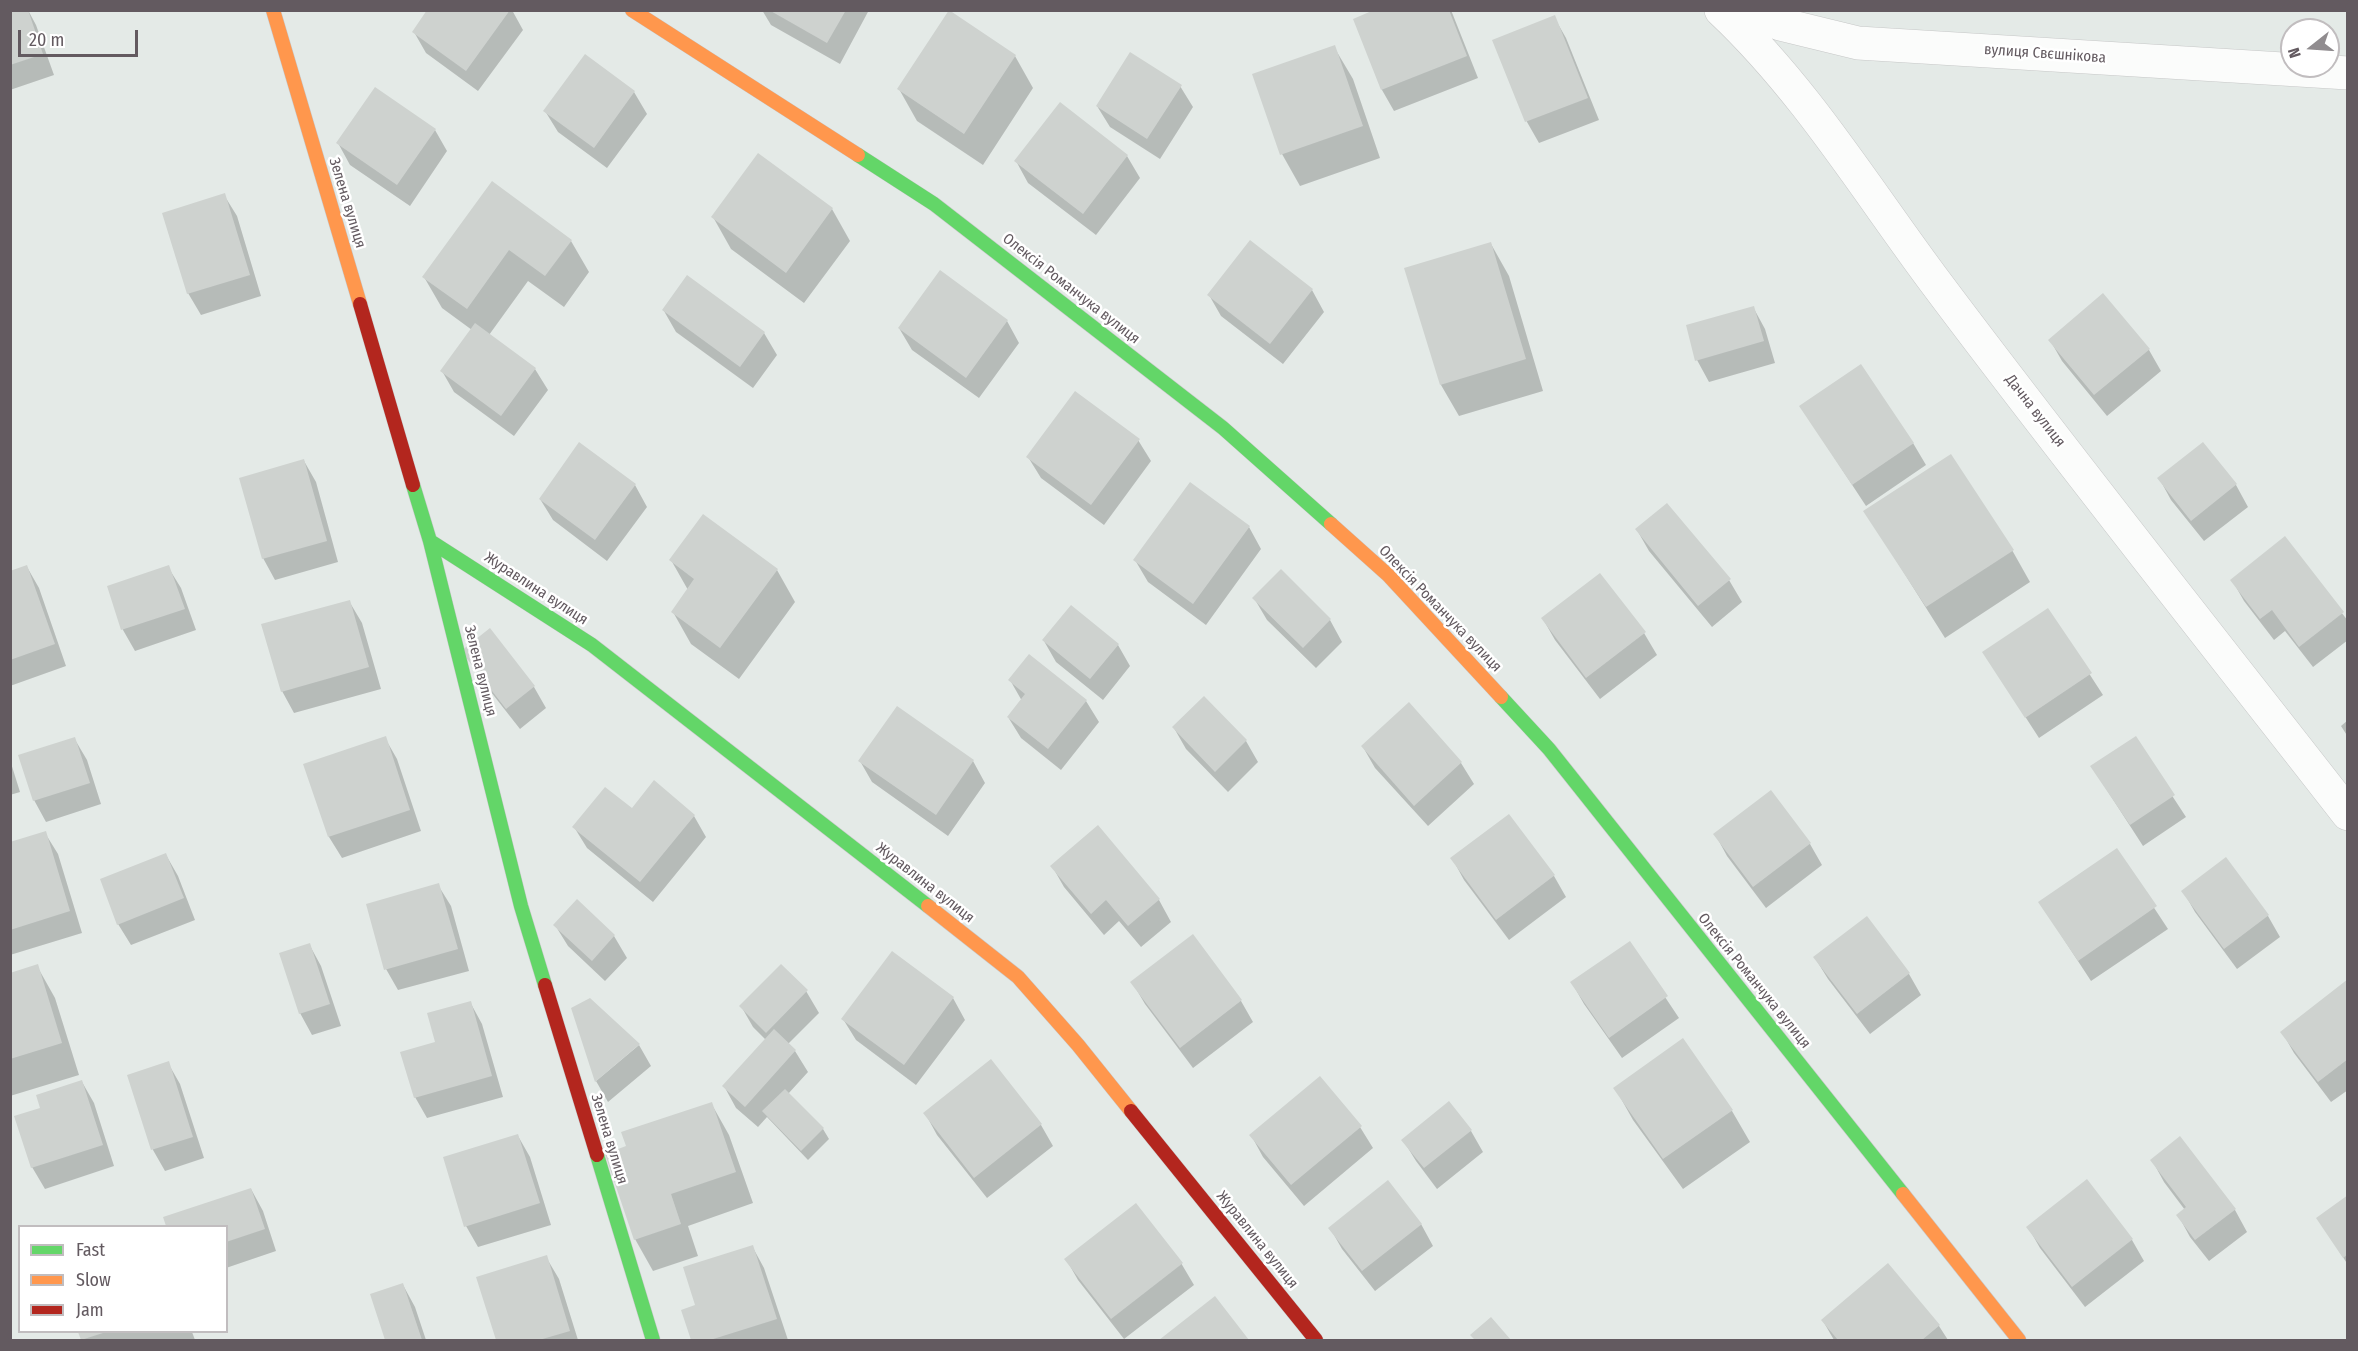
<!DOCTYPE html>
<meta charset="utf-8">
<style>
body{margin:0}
#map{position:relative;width:2358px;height:1351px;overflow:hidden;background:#e4eae7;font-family:"Fira Sans Condensed",sans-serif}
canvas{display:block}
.frame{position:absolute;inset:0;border:12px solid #635a60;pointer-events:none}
.legend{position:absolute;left:18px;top:1225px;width:210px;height:108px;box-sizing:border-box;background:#fff;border:2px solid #c1bdbf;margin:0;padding:8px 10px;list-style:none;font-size:18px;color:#635a60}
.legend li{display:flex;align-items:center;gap:12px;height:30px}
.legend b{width:30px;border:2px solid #c1bdbf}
.north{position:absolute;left:2280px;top:18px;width:60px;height:60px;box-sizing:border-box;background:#fff;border:2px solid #c1bdbf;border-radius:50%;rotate:253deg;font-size:16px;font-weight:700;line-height:24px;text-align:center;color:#635a60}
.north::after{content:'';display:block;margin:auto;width:21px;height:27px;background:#908c8f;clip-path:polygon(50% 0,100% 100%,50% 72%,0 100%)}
.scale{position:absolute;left:18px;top:30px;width:120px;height:27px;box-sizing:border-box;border:3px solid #635a60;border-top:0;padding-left:8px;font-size:18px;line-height:21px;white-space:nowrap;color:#635a60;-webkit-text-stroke:4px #fff;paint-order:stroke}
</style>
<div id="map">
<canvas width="2358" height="1351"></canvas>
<div class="frame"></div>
<ul class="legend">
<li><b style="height:8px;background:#63d668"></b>Fast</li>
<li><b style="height:8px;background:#ff974d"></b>Slow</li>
<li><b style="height:8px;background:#b3261e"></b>Jam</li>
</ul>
<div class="north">N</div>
<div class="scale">20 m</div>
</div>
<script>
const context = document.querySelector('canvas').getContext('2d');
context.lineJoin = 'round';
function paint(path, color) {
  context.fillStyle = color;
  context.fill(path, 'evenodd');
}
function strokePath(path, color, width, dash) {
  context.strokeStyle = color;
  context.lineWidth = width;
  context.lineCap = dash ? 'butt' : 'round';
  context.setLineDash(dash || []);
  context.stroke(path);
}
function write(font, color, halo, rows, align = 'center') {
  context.font = font + ' "Fira Sans Condensed",sans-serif';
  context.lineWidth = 5;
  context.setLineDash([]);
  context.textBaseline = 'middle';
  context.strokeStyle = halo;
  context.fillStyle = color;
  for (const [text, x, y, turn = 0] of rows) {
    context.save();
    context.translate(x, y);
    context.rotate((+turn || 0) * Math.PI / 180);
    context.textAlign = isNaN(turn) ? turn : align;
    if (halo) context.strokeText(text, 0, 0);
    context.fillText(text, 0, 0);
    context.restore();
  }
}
paint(new Path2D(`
 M 10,10 L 28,10 L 36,25 L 54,75 L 10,90 Z
 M 429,10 L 512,10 L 523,30 L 478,91 L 426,53 L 414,32 Z
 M 762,10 L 869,10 L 840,64 L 771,25 Z
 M 1378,10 L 1451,10 L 1478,78 L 1394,111 L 1382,90 Z
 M 1554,17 L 1566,38 L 1599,120 L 1539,143 L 1527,122 L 1494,40 Z
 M 1334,47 L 1353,79 L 1380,158 L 1300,186 L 1282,154 L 1254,75 Z
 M 585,56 L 634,92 L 647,114 L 607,168 L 558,132 L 545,111 Z
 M 1015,56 L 1033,88 L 983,165 L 917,121 L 899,89 Z
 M 1180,86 L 1193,107 L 1160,159 L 1110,127 L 1097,106 Z
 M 1061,104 L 1127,156 L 1140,178 L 1096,235 L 1028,183 L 1016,161 Z
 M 435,130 L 447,151 L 410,206 L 350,165 L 338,143 Z
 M 492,183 L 571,241 L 589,272 L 564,307 L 528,281 L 489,335 L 535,369 L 548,390 L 514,436 L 454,392 L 442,371 L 472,330 L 442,308 L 424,277 Z
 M 224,195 L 237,216 L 261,296 L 201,315 L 188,293 Z
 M 832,209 L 850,241 L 804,303 L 731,249 L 713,217 Z
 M 1491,244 L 1509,276 L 1543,391 L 1459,416 L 1441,385 Z
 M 688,277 L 764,333 L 777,355 L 753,388 L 676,332 L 664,311 Z
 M 1312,290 L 1324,312 L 1283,364 L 1221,316 L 1209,295 Z
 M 1753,307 L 1765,329 L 1775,363 L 1709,382 L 1697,360 Z
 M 1007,321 L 1019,343 L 979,398 L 912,350 L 899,328 Z
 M 2050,340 L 2149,350 L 2161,371 L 2107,416 L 2062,361 Z
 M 1801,407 L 1913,443 L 1926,465 L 1866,506 Z
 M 1138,440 L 1151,461 L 1104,525 L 1041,478 L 1028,457 Z
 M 2203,444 L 2236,485 L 2248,507 L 2204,541 L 2171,500 L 2159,478 Z
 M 304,461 L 316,482 L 338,562 L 275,580 L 263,558 Z
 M 635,485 L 647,507 L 607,561 L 553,520 L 540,499 Z
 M 1865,511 L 2012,550 L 2030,582 L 1945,638 Z
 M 1249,527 L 1261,549 L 1206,625 L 1148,582 L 1135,560 Z
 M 1637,530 L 1729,580 L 1742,602 L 1712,627 L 1649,551 Z
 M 2285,539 L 2348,621 L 2348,640 L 2313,667 L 2285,631 L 2274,640 L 2244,601 L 2232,580 Z
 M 671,560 L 777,570 L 795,602 L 739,679 L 691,644 L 673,612 L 688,590 Z
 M 27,567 L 39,588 L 66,666 L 10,686 L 10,572 Z
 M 168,567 L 181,588 L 196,630 L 135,651 L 123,630 L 108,587 Z
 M 1600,575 L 1644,633 L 1657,655 L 1600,699 L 1555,640 L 1543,619 Z
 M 1254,598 L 1330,620 L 1342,642 L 1316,668 L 1267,620 Z
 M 349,601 L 362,623 L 381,689 L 294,713 L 282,691 Z
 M 2048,610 L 2103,695 L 2039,738 L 1984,653 Z
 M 490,630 L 534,687 L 546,708 L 520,729 L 476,673 Z
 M 1044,641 L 1118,645 L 1130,666 L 1103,700 L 1056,662 Z
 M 1030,656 L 1086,701 L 1099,722 L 1061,770 L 1021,738 L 1008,717 L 1022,701 L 1010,680 Z
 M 2348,720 L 2348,737 L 2341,726 Z
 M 1174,728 L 1246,741 L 1258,762 L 1228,792 L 1186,749 Z
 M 74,738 L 87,760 L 101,804 L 46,822 L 34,800 Z
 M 385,738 L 397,759 L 421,831 L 342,858 L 329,837 L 305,765 Z
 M 2135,739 L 2186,817 L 2143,846 L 2092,767 Z
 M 1363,747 L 1461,763 L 1474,784 L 1428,826 L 1375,768 Z
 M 10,760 L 20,792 L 10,795 Z
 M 860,761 L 973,761 L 985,783 L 948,836 L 872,782 Z
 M 632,810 L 694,816 L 706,837 L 653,902 L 587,848 L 574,827 Z
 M 1509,816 L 1554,876 L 1566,897 L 1509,940 L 1464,880 L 1452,858 Z
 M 1098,827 L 1159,900 L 1171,922 L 1141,947 L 1119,921 L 1104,935 L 1064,887 L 1052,866 Z
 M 45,833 L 58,854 L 82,933 L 10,955 L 10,844 Z
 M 1715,834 L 1810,844 L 1822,865 L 1766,908 L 1727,856 Z
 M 2116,850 L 2168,929 L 2091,981 L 2040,903 Z
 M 166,855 L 178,876 L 195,920 L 131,945 L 118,924 Z
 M 438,885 L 451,906 L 469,971 L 398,990 L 386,969 Z
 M 2183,891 L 2268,916 L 2280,937 L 2237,969 L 2195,912 Z
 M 577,902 L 614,936 L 627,958 L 605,981 L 568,946 L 555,925 Z
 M 1867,918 L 1909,974 L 1921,995 L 1870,1034 L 1828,979 L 1815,958 Z
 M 1192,937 L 1241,1001 L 1253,1022 L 1193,1068 L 1145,1004 L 1132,982 Z
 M 1629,943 L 1679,1018 L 1622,1058 L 1584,1004 L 1572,983 Z
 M 309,944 L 321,966 L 341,1026 L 312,1035 L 300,1013 Z
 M 37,966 L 55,998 L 79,1075 L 10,1096 L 10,974 Z
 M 2348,981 L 2348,1090 L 2331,1102 L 2294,1053 L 2282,1032 Z
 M 806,991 L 819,1013 L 788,1044 L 795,1051 L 808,1072 L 788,1094 L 823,1129 L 829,1139 L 808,1160 L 767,1117 L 758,1127 L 736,1108 L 724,1086 L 766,1040 L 753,1027 L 741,1006 Z
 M 953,998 L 965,1020 L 916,1085 L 856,1040 L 843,1019 Z
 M 470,1002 L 482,1024 L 503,1097 L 427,1118 L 415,1097 L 437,1043 Z
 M 639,1045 L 651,1066 L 608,1102 L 596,1081 Z
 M 168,1063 L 180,1084 L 204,1158 L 165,1171 L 153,1150 L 129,1076 Z
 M 82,1082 L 94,1103 L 114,1166 L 45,1189 L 32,1167 Z
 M 1615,1088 L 1732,1111 L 1750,1142 L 1683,1189 L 1633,1120 Z
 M 711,1103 L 729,1135 L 753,1203 L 688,1226 L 698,1256 L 653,1271 L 635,1239 L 628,1147 Z
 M 925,1113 L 1041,1125 L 1053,1146 L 987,1198 L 937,1135 Z
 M 1360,1127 L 1373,1148 L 1304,1206 L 1263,1157 L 1251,1135 Z
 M 1471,1131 L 1483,1152 L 1437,1189 L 1416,1161 L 1403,1140 Z
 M 518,1136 L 530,1157 L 551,1225 L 478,1247 L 466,1226 Z
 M 2180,1138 L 2235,1210 L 2247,1232 L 2209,1261 L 2190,1237 L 2178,1215 L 2185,1210 L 2164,1182 L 2152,1160 Z
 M 251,1189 L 263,1211 L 276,1251 L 226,1268 L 226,1226 L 168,1226 L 165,1218 Z
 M 2348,1197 L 2348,1265 L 2318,1218 Z
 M 1421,1224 L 1433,1246 L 1375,1291 L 1342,1249 L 1330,1228 Z
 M 2028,1227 L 2132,1240 L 2144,1261 L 2085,1307 L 2040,1248 Z
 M 752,1246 L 764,1268 L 788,1340 L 693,1340 L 683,1311 L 697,1306 Z
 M 546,1257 L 559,1279 L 578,1340 L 497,1340 L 478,1278 Z
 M 1066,1259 L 1181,1263 L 1194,1285 L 1124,1339 L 1078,1280 Z
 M 403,1285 L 415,1307 L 426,1340 L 386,1340 L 372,1295 Z
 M 1214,1298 L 1247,1340 L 1161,1340 Z
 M 1823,1321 L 1939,1326 L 1948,1340 L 1834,1340 Z
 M 80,1332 L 192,1332 L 195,1340 L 83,1340 Z`), '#0003');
paint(new Path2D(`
 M 10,10 L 28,10 L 43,54 L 10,65 Z
 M 427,10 L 510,10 L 466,71 L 412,32 Z
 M 769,10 L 846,10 L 827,43 Z
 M 949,10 L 1016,55 L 964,134 L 897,89 Z
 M 1374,10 L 1449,10 L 1467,56 L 1381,90 L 1353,19 Z
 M 1555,15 L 1588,98 L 1525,122 L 1492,40 Z
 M 1335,45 L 1363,126 L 1280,155 L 1252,74 Z
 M 1130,52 L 1182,85 L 1147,139 L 1096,106 Z
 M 585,54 L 635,91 L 594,148 L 543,111 Z
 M 375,87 L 436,129 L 397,185 L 336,143 Z
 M 1060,102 L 1128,155 L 1083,214 L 1014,161 Z
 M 758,153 L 833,208 L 786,273 L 711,217 Z
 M 492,181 L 572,240 L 545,276 L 509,250 L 467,309 L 422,277 Z
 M 225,193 L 250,275 L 187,294 L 162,213 Z
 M 1250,240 L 1313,289 L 1270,344 L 1207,295 Z
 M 1491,242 L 1526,359 L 1440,385 L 1404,268 Z
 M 940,270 L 1008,320 L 966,378 L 898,328 Z
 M 687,275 L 765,332 L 740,367 L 662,310 Z
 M 2103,293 L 2150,349 L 2094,395 L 2048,340 Z
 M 1754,306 L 1764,341 L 1695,361 L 1686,325 Z
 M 475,323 L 536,368 L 501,416 L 440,371 Z
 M 1861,364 L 1914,443 L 1852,485 L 1799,406 Z
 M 1075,391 L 1140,439 L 1091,505 L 1026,457 Z
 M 579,442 L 636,484 L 595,540 L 539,499 Z
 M 2203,442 L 2237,484 L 2191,521 L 2157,478 Z
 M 1951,454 L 2014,550 L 1926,607 L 1863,511 Z
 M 304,459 L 327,541 L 262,559 L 239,478 Z
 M 1190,482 L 1250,526 L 1193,604 L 1133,560 Z
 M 1667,503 L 1731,579 L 1698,606 L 1635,529 Z
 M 703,514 L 778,569 L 720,648 L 671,612 L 694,579 L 669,560 Z
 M 2285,536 L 2344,612 L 2299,647 L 2272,610 L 2260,619 L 2230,580 Z
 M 27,565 L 55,644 L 10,660 L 10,571 Z
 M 169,565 L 185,609 L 121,630 L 107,586 Z
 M 1281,569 L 1331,619 L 1303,648 L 1252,598 Z
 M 1600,573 L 1646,632 L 1586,678 L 1541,618 Z
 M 350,600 L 369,667 L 281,692 L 261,624 Z
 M 1071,605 L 1119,644 L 1090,679 L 1042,640 Z
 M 2048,608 L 2092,673 L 2025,718 L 1982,652 Z
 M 490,628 L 535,686 L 506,709 L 461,651 Z
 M 1029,654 L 1087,700 L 1048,749 L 1007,717 L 1025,694 L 1008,680 Z
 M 1204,696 L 1247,740 L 1215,772 L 1172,727 Z
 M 1409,702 L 1462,762 L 1414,806 L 1361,746 Z
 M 897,706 L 974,760 L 936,815 L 858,761 Z
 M 386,736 L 410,810 L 328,837 L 303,764 Z
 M 2136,736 L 2175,795 L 2130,825 L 2090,766 Z
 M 75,737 L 90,783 L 33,801 L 18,755 Z
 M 654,780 L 695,815 L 640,882 L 572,827 L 605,787 L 632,808 Z
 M 1771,790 L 1811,843 L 1753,887 L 1713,834 Z
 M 1509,814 L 1555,875 L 1496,920 L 1450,858 Z
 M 1098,825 L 1160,899 L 1128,926 L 1106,900 L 1091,914 L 1050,866 Z
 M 46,831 L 70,911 L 10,930 L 10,842 Z
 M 2117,848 L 2157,906 L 2078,961 L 2038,902 Z
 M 166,853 L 184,898 L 117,925 L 100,879 Z
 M 2226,857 L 2269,915 L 2224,949 L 2181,891 Z
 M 439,883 L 458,949 L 384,970 L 366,904 Z
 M 577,899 L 615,935 L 592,961 L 553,925 Z
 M 1867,916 L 1910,973 L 1857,1014 L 1813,957 Z
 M 1193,934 L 1242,1000 L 1180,1048 L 1130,982 Z
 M 1630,941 L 1668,996 L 1609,1038 L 1570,982 Z
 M 310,943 L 330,1004 L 299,1014 L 279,953 Z
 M 892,951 L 954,997 L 904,1065 L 841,1019 Z
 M 38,964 L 62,1043 L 10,1059 L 10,973 Z
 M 781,964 L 808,990 L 766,1033 L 739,1006 Z
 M 2348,979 L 2348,1059 L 2318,1082 L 2280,1032 Z
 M 590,998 L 640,1044 L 595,1082 L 571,1008 Z
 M 471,1001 L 492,1076 L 414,1098 L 400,1052 L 435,1042 L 427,1013 Z
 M 774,1029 L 796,1050 L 745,1107 L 722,1086 Z
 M 1683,1038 L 1733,1110 L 1663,1159 L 1613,1088 Z
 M 991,1059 L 1042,1124 L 974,1178 L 923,1113 Z
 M 169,1061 L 193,1137 L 151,1150 L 127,1075 Z
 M 1320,1076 L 1362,1126 L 1291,1185 L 1249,1135 Z
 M 82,1080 L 103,1145 L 31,1168 L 14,1116 L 40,1108 L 36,1095 Z
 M 785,1089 L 824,1128 L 801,1151 L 762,1111 Z
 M 1449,1101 L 1472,1130 L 1424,1168 L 1401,1140 Z
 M 712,1102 L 736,1172 L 671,1194 L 681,1224 L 634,1240 L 605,1154 L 626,1146 L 621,1132 Z
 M 518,1134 L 540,1203 L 464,1227 L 443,1157 Z
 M 2180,1136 L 2236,1209 L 2195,1240 L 2176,1215 L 2186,1207 L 2150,1160 Z
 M 2087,1179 L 2133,1239 L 2072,1287 L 2026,1227 Z
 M 1388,1180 L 1422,1224 L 1362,1271 L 1328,1228 Z
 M 251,1188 L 265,1229 L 226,1242 L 226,1226 L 166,1226 L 163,1217 Z
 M 2348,1195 L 2348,1254 L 2343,1258 L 2316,1218 Z
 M 1136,1203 L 1183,1263 L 1111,1319 L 1064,1259 Z
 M 753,1245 L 777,1319 L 710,1340 L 691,1340 L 681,1310 L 695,1305 L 683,1267 Z
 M 547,1255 L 570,1331 L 539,1340 L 496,1340 L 476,1277 Z
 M 1888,1263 L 1940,1325 L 1922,1340 L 1838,1340 L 1821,1320 Z
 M 403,1283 L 422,1340 L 385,1340 L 370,1294 Z
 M 1215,1296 L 1249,1340 L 1159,1340 Z
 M 1491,1317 L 1511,1340 L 1475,1340 L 1470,1335 Z
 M 78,1332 L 106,1332 L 81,1340 Z`), '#ced2cf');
const street = new Path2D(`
 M 1721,10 C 1806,90 1867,191 1936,283 C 2070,462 2210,637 2348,814
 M 1748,10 L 1780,24 L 1858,43 L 2348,73`);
const fast = new Path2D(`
 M 858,155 L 934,204 L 1223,428 L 1331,524
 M 413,485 L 430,541 L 521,906 L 545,985
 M 430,541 L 592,645 L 928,906
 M 1501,697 L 1549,749 L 1903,1194
 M 597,1155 L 653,1340`);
const slow = new Path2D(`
 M 273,10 L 360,304
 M 632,10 L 858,155
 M 1331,524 L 1388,575 L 1501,697
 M 928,906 L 1018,977 L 1078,1045 L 1131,1111
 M 1903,1194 L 2019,1340`);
const jam = new Path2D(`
 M 360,304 L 413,485
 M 545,985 L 597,1155
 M 1131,1111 L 1316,1340`);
strokePath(street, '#c6c7c7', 34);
strokePath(fast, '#c7c7c8', 15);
strokePath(slow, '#c7c7c8', 15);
strokePath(jam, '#c7c7c8', 15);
strokePath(street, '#fbfcfb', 33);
strokePath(fast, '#63d668', 14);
strokePath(slow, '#ff974d', 14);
strokePath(jam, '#b3261e', 14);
write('15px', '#635a60', '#fff', [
 ["вулиця Свєшнікова",2045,54,4],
 ["Зелена вулиця",347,203,73],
 ["Олексія Романчука вулиця",1071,289,38],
 ["Дачна вулиця",2035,411,52],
 ["Журавлина вулиця",536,589,33],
 ["Олексія Романчука вулиця",1440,609,46],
 ["Зелена вулиця",480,671,76],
 ["Журавлина вулиця",925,883,38],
 ["Олексія Романчука вулиця",1754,981,51],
 ["Зелена вулиця",609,1139,73],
 ["Журавлина вулиця",1257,1240,51]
]);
</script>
